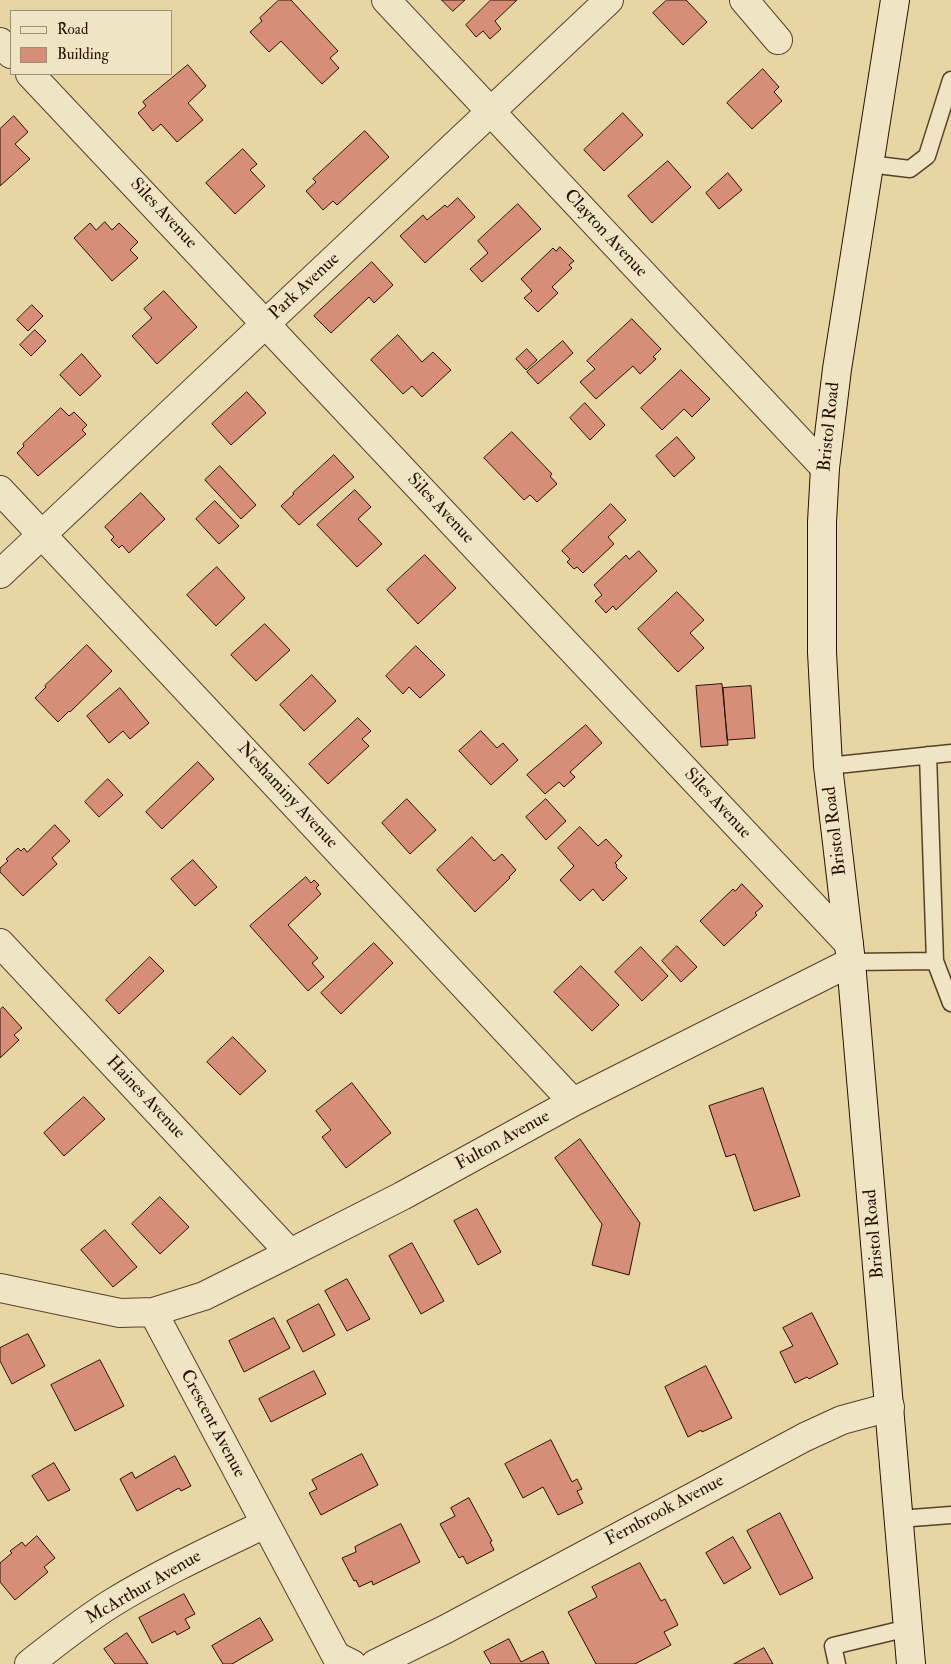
<!DOCTYPE html>
<style>
body{margin:0}
#map{position:relative;width:951px;height:1664px;overflow:hidden;background:#e7d5a4;font-family:"IM FELL Double Pica",serif}
canvas{display:block}
.legend{position:absolute;left:10px;top:10px;width:162px;height:65px;box-sizing:border-box;background:#efe4c4;border:1px solid #a08f77;margin:0;padding:6px 9px;list-style:none;font-size:15px;color:#291003}
.legend li{display:flex;align-items:center;gap:10px;height:25px}
.legend b{width:25px;border:1px solid #a08f77}
</style>
<div id="map">
<canvas width="951" height="1664"></canvas>
<ul class="legend">
<li><b style="height:6px;background:#efe4c4"></b>Road</li>
<li><b style="height:14px;background:#d68e79"></b>Building</li>
</ul>
</div>
<script>
const context = document.querySelector('canvas').getContext('2d');
context.lineJoin = 'round';
function paint(path, color) {
  context.fillStyle = color;
  context.fill(path, 'evenodd');
}
function strokePath(path, color, width, dash) {
  context.strokeStyle = color;
  context.lineWidth = width;
  context.lineCap = dash ? 'butt' : 'round';
  context.setLineDash(dash || []);
  context.stroke(path);
}
function write(font, color, halo, rows, align = 'center') {
  context.font = font + ' "IM FELL Double Pica",serif';
  context.lineWidth = 4;
  context.setLineDash([]);
  context.textBaseline = 'middle';
  context.strokeStyle = halo;
  context.fillStyle = color;
  for (const [text, x, y, turn = 0] of rows) {
    context.save();
    context.translate(x, y);
    context.rotate((+turn || 0) * Math.PI / 180);
    context.textAlign = isNaN(turn) ? turn : align;
    if (halo) context.strokeText(text, 0, 0);
    context.fillText(text, 0, 0);
    context.restore();
  }
}
const building = new Path2D(`
 M 279,0 L 291,0 L 338,51 L 330,58 L 339,68 L 322,84 L 281,41 L 269,52 L 250,32 L 262,21 L 260,18 Z
 M 442,0 L 465,0 L 453,11 Z
 M 491,0 L 517,0 L 495,21 L 501,29 L 490,39 L 483,31 L 476,37 L 466,25 Z
 M 667,0 L 686,0 L 707,22 L 683,45 L 653,13 Z
 M 188,65 L 206,86 L 188,103 L 203,120 L 177,142 L 161,124 L 153,131 L 138,113 L 146,106 L 143,102 Z
 M 763,69 L 779,87 L 774,92 L 782,101 L 752,129 L 727,103 Z
 M 623,113 L 643,135 L 604,171 L 584,150 Z
 M 14,116 L 28,132 L 15,144 L 30,159 L 0,186 L 0,129 Z
 M 365,131 L 389,157 L 337,205 L 333,201 L 323,210 L 306,191 L 316,182 L 313,179 Z
 M 243,149 L 257,164 L 250,170 L 265,186 L 235,214 L 206,183 Z
 M 668,161 L 691,187 L 652,223 L 628,196 Z
 M 728,173 L 742,190 L 719,209 L 706,193 Z
 M 458,198 L 475,217 L 425,263 L 400,236 L 423,215 L 427,220 L 445,205 L 447,207 Z
 M 518,204 L 541,229 L 482,282 L 470,269 L 488,253 L 478,241 Z
 M 105,222 L 112,230 L 119,223 L 138,242 L 130,250 L 138,258 L 112,281 L 74,238 L 90,223 L 96,230 Z
 M 560,247 L 574,261 L 569,265 L 572,268 L 552,287 L 558,293 L 538,312 L 524,298 L 532,291 L 521,279 L 553,248 L 556,251 Z
 M 372,262 L 393,285 L 374,303 L 369,297 L 331,333 L 314,316 Z
 M 164,291 L 197,327 L 157,364 L 132,336 L 152,318 L 144,309 Z
 M 32,305 L 43,316 L 28,331 L 17,320 Z
 M 632,319 L 661,349 L 653,357 L 656,359 L 640,374 L 633,366 L 596,399 L 580,382 L 595,369 L 587,361 Z
 M 35,330 L 46,341 L 31,356 L 20,345 Z
 M 398,335 L 422,362 L 433,352 L 451,370 L 422,397 L 412,386 L 403,394 L 371,360 Z
 M 563,341 L 573,353 L 538,384 L 527,372 Z
 M 527,349 L 537,360 L 526,370 L 516,359 Z
 M 82,354 L 101,376 L 80,396 L 60,375 Z
 M 681,370 L 710,399 L 692,417 L 684,409 L 662,430 L 641,408 Z
 M 247,392 L 266,413 L 231,445 L 212,424 Z
 M 585,403 L 605,425 L 590,440 L 570,418 Z
 M 61,408 L 69,416 L 74,412 L 87,425 L 82,430 L 86,434 L 38,476 L 17,453 L 24,446 L 23,444 Z
 M 512,432 L 552,474 L 550,476 L 557,484 L 537,502 L 530,495 L 524,500 L 484,458 Z
 M 677,437 L 695,458 L 674,477 L 656,456 Z
 M 334,455 L 354,477 L 299,525 L 281,506 L 294,494 L 293,493 Z
 M 220,466 L 256,505 L 241,519 L 205,480 Z
 M 355,490 L 371,507 L 358,519 L 382,544 L 357,567 L 317,525 Z
 M 141,493 L 165,519 L 129,553 L 122,545 L 119,548 L 111,540 L 114,537 L 105,527 Z
 M 215,501 L 239,526 L 219,544 L 196,519 Z
 M 611,504 L 626,520 L 608,537 L 614,544 L 583,573 L 577,567 L 574,569 L 567,562 L 570,559 L 562,551 Z
 M 639,551 L 657,571 L 616,610 L 613,606 L 606,613 L 595,601 L 602,595 L 594,585 L 626,555 L 629,559 Z
 M 425,555 L 456,588 L 418,624 L 387,590 Z
 M 217,567 L 245,598 L 216,626 L 187,595 Z
 M 677,592 L 704,620 L 690,633 L 704,648 L 678,672 L 638,629 Z
 M 265,624 L 290,650 L 256,681 L 231,655 Z
 M 87,645 L 112,671 L 70,712 L 69,711 L 58,722 L 35,698 L 46,687 L 45,686 Z
 M 416,646 L 445,675 L 420,698 L 409,687 L 403,694 L 386,676 Z
 M 312,675 L 336,701 L 304,731 L 280,705 Z
 M 722,684 L 728,745 L 701,747 L 696,686 Z
 M 751,686 L 755,738 L 727,740 L 723,688 Z
 M 120,688 L 149,723 L 130,739 L 123,731 L 109,743 L 87,716 Z
 M 358,718 L 371,731 L 362,739 L 369,746 L 328,784 L 309,764 Z
 M 586,725 L 602,743 L 570,772 L 575,777 L 564,787 L 559,782 L 545,794 L 527,775 Z
 M 481,731 L 497,748 L 503,743 L 518,760 L 491,785 L 459,751 Z
 M 198,762 L 214,779 L 162,829 L 146,812 Z
 M 108,779 L 123,795 L 99,817 L 85,802 Z
 M 407,799 L 436,830 L 410,854 L 382,823 Z
 M 546,799 L 566,821 L 546,840 L 526,817 Z
 M 55,825 L 70,841 L 52,858 L 57,864 L 23,896 L 0,872 L 0,868 L 8,861 L 6,859 L 18,848 L 21,851 L 24,848 L 27,852 Z
 M 580,827 L 598,846 L 606,839 L 622,856 L 615,863 L 617,865 L 616,867 L 627,878 L 603,901 L 593,889 L 580,901 L 560,880 L 574,866 L 558,848 Z
 M 472,837 L 494,861 L 502,854 L 516,870 L 509,877 L 510,878 L 475,912 L 437,870 Z
 M 193,860 L 217,887 L 195,906 L 171,879 Z
 M 306,877 L 311,883 L 314,880 L 319,885 L 316,888 L 321,894 L 288,925 L 318,958 L 312,963 L 324,977 L 308,991 L 250,926 Z
 M 742,884 L 763,906 L 755,913 L 757,915 L 724,946 L 700,921 L 733,889 L 735,891 Z
 M 374,943 L 393,963 L 341,1014 L 321,993 Z
 M 677,946 L 697,967 L 681,982 L 662,961 Z
 M 641,947 L 668,976 L 642,1001 L 615,972 Z
 M 150,957 L 164,971 L 119,1014 L 106,1000 Z
 M 581,966 L 619,1005 L 592,1031 L 554,992 Z
 M 3,1007 L 22,1028 L 14,1035 L 19,1040 L 0,1058 L 0,1010 Z
 M 233,1037 L 266,1071 L 240,1095 L 207,1062 Z
 M 352,1083 L 391,1133 L 346,1168 L 322,1137 L 331,1130 L 316,1111 Z
 M 763,1088 L 800,1196 L 754,1211 L 735,1154 L 726,1157 L 709,1106 Z
 M 84,1097 L 105,1119 L 64,1156 L 44,1133 Z
 M 580,1139 L 640,1223 L 629,1275 L 592,1265 L 602,1224 L 555,1158 Z
 M 160,1197 L 189,1227 L 160,1254 L 132,1224 Z
 M 477,1209 L 501,1252 L 478,1265 L 454,1221 Z
 M 105,1230 L 137,1267 L 113,1287 L 81,1250 Z
 M 412,1243 L 444,1301 L 421,1314 L 389,1256 Z
 M 347,1279 L 370,1319 L 347,1331 L 325,1291 Z
 M 319,1304 L 335,1335 L 303,1352 L 287,1321 Z
 M 812,1313 L 838,1364 L 809,1379 L 807,1377 L 795,1383 L 780,1352 L 793,1346 L 783,1328 Z
 M 274,1318 L 290,1348 L 244,1372 L 229,1341 Z
 M 28,1334 L 45,1366 L 12,1384 L 0,1361 L 0,1348 Z
 M 100,1360 L 124,1406 L 75,1431 L 51,1385 Z
 M 706,1366 L 732,1418 L 702,1432 L 701,1430 L 688,1437 L 665,1387 Z
 M 314,1371 L 326,1394 L 271,1422 L 259,1399 Z
 M 551,1440 L 572,1482 L 577,1479 L 582,1489 L 577,1491 L 583,1503 L 558,1515 L 543,1487 L 523,1498 L 505,1464 Z
 M 362,1454 L 378,1485 L 321,1515 L 309,1493 L 317,1489 L 312,1480 Z
 M 175,1456 L 191,1486 L 181,1491 L 179,1488 L 137,1511 L 120,1479 L 132,1472 L 135,1478 Z
 M 54,1463 L 70,1490 L 48,1501 L 32,1476 Z
 M 469,1498 L 492,1541 L 490,1542 L 494,1550 L 467,1564 L 463,1556 L 459,1558 L 440,1524 L 455,1516 L 451,1508 Z
 M 780,1513 L 813,1578 L 780,1595 L 747,1531 Z
 M 401,1524 L 420,1562 L 373,1585 L 372,1581 L 359,1587 L 356,1580 L 354,1581 L 342,1558 L 356,1552 L 355,1547 Z
 M 37,1536 L 55,1558 L 44,1567 L 48,1572 L 15,1600 L 0,1582 L 0,1563 L 12,1553 L 10,1551 L 22,1542 L 25,1546 Z
 M 733,1537 L 751,1568 L 724,1584 L 706,1553 Z
 M 640,1563 L 661,1601 L 665,1599 L 678,1625 L 664,1632 L 671,1645 L 635,1664 L 596,1664 L 568,1612 L 597,1597 L 592,1587 Z
 M 184,1594 L 195,1614 L 185,1619 L 190,1628 L 177,1635 L 175,1631 L 152,1643 L 139,1618 Z
 M 260,1618 L 273,1640 L 232,1664 L 223,1664 L 212,1646 Z
 M 127,1633 L 148,1664 L 115,1664 L 104,1649 Z
 M 509,1639 L 521,1662 L 543,1651 L 549,1664 L 491,1664 L 484,1652 Z
 M 764,1648 L 773,1664 L 734,1664 Z`);
paint(building, '#d68e79');
strokePath(building, '#291003', 1);
const service = new Path2D(`
 M 869,164 L 910,169 L 927,156 L 951,80
 M 828,766 L 951,753
 M 935,961 L 951,1003
 M 851,962 L 935,961 L 928,755
 M 899,1519 L 951,1515
 M 837,1664 L 833,1646 L 908,1628`);
const minor = new Path2D(`
 M 386,0 L 825,468
 M 744,0 L 778,40
 M 0,42 L 11,54
 M 30,74 L 849,944
 M 0,490 L 573,1102
 M 0,574 L 609,0
 M 0,943 L 290,1253
 M 0,1288 L 120,1313 L 153,1312 L 336,1656 L 352,1664
 M 153,1312 L 204,1296 L 290,1253 L 402,1196 L 573,1102 L 851,962
 M 29,1664 C 56,1643 83,1621 112,1603 C 161,1573 213,1549 265,1524
 M 375,1664 L 446,1629 L 805,1437 L 842,1420 L 890,1407`);
const secondary = new Path2D(`
 M 895,0 L 837,369 L 825,468 L 822,522 L 822,652 L 828,766 L 851,962 L 911,1664`);
strokePath(service, '#58412b', 19);
strokePath(minor, '#58412b', 30);
strokePath(secondary, '#291003', 30);
strokePath(service, '#efe4c4', 16);
strokePath(minor, '#efe4c4', 28);
strokePath(secondary, '#efe4c4', 28);
write('18px', '#291003', '#efe4c4', [
 ["Siles Avenue",163,214,47],
 ["Clayton Avenue",605,234,47],
 ["Park Avenue",305,287,-43],
 ["Bristol Road",830,427,-84],
 ["Siles Avenue",440,509,47],
 ["Neshaminy Avenue",287,796,47],
 ["Siles Avenue",717,804,47],
 ["Bristol Road",836,831,-97],
 ["Haines Avenue",145,1098,47],
 ["Fulton Avenue",503,1141,-29],
 ["Bristol Road",875,1234,-95],
 ["Crescent Avenue",212,1424,62],
 ["Fernbrook Avenue",665,1511,-28],
 ["McArthur Avenue",144,1588,-30]
]);
</script>
